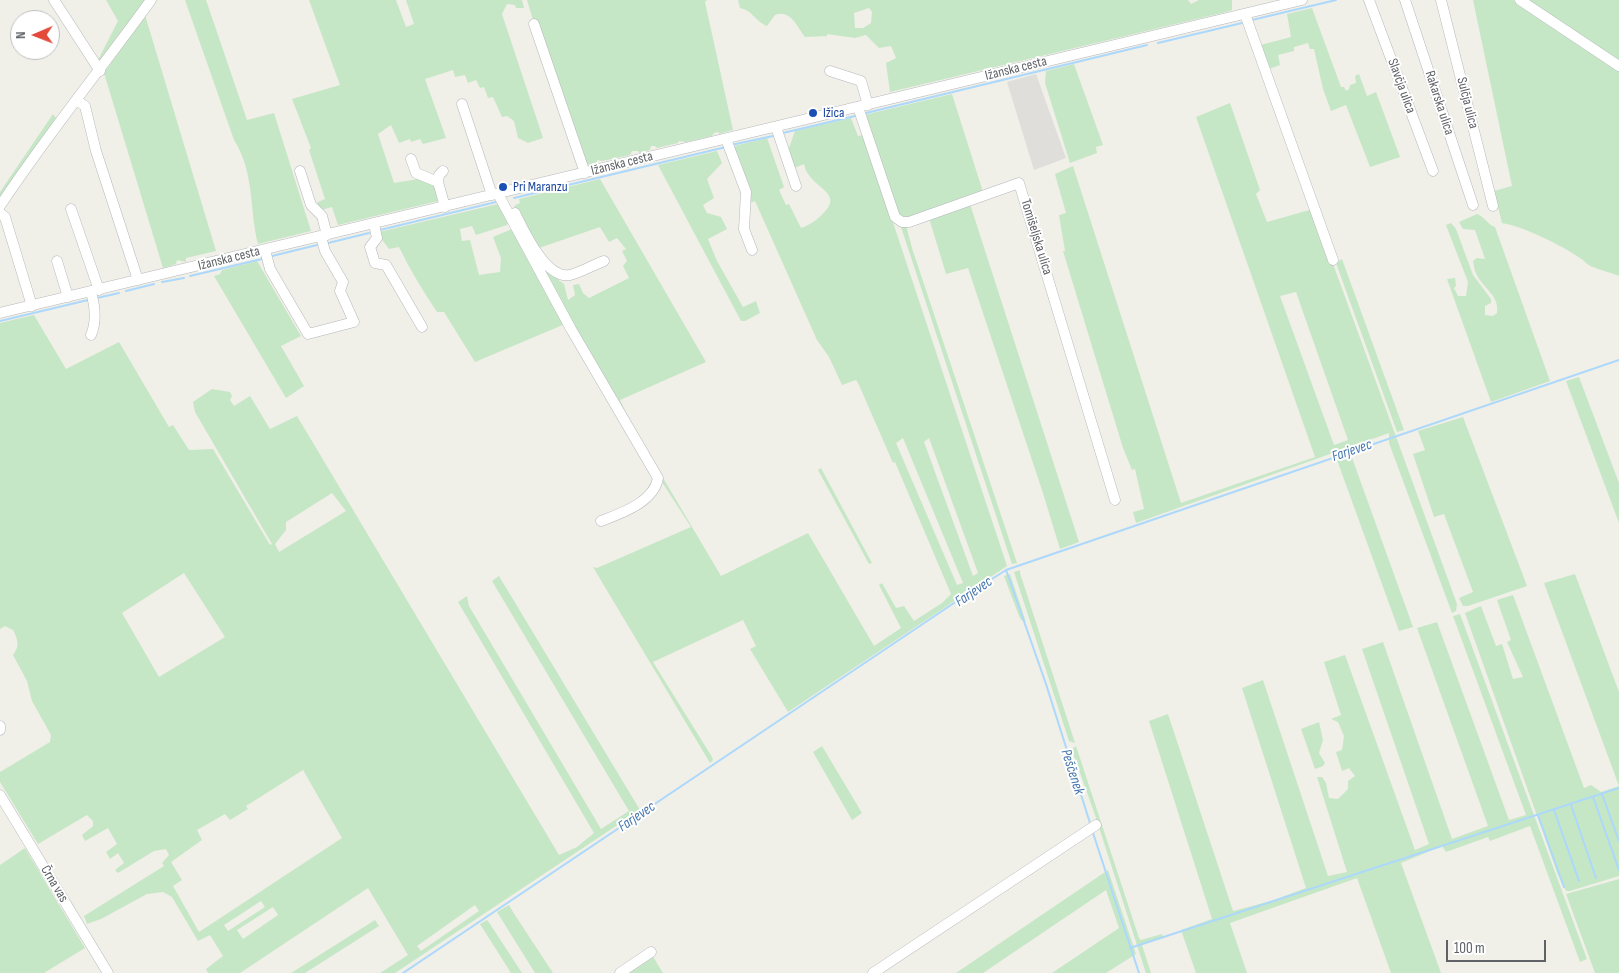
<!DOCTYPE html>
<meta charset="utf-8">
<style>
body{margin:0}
#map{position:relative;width:1619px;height:973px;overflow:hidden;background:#f0efe8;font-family:"Sofia Sans Condensed",sans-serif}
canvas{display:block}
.north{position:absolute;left:10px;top:10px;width:50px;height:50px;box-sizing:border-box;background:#fff;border:1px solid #bfc0c2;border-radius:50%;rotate:269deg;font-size:14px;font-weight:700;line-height:20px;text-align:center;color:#5f6267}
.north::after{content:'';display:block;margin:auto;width:18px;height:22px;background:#e44a3a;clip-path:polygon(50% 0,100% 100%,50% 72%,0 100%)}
.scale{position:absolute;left:1446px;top:940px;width:100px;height:22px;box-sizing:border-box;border:2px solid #5f6267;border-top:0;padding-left:6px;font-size:15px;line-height:18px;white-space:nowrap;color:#5f6267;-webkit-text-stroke:4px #fff;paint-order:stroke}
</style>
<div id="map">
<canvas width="1619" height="973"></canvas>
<div class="north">N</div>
<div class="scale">100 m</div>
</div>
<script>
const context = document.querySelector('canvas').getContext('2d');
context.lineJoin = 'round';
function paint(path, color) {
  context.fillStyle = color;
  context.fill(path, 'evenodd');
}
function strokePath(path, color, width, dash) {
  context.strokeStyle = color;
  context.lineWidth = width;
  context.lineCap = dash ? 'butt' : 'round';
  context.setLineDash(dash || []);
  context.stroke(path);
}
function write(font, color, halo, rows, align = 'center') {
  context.font = font + ' "Sofia Sans Condensed",sans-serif';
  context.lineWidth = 4;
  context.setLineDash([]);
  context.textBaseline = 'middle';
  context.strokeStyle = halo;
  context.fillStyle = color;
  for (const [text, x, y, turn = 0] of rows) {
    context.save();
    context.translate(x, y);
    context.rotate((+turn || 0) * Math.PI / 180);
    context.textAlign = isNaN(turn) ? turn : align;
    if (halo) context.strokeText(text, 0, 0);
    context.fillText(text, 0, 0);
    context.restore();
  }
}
paint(new Path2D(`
 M 1036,74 L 1066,158 L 1034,170 L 1007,82 Z`), '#dfdeda');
paint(new Path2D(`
 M 106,0 L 146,0 L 100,64 L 98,60 L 118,21 Z
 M 185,0 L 206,0 L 247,120 L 274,113 L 311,231 L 258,244 C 249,209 255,173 234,140 Z
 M 309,0 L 396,0 L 406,27 L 414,24 L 406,0 L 522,0 L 524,8 L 516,8 L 515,5 L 507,4 L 502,14 L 543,138 L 528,143 L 518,138 L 514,121 L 507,116 L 502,117 L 493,97 L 488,98 L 484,87 L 480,88 L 476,80 L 468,83 L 465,75 L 455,77 L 453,70 L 425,79 L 446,138 L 423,144 L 420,139 L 411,142 L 410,139 L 399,143 L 391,125 L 378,134 L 394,183 L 418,179 L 433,181 L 438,201 L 338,225 L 332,207 L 321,210 L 317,205 L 318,202 L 325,199 L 309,150 L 311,148 L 292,99 L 340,85 Z
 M 527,0 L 707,0 L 705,2 L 733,130 L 719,134 L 719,132 L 714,133 L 712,136 L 686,142 L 679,141 L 678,143 L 657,148 L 655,146 L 651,146 L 650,150 L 639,153 L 638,151 L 632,151 L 630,155 L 602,161 L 597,160 L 597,163 L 587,165 L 537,20 L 533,20 Z
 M 738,0 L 1188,0 L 1191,4 L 1199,0 L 1232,0 L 1232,10 L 1226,12 L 890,92 L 886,63 L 896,58 L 891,46 L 879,48 L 866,35 L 855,38 L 827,34 L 827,36 L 805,37 C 797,27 791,9 775,15 L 767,26 C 756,22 752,10 740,8 ZM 869,8 L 872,12 L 871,23 L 863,28 L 855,28 L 854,13 Z
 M 1473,0 L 1513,0 L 1619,71 L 1619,276 C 1610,272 1602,271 1593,267 C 1588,266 1585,261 1580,258 C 1561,245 1525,227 1502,223 L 1494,191 L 1512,186 Z
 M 1524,0 L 1619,0 L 1619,64 Z
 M 1312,8 L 1341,87 L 1344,87 L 1346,91 L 1349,89 L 1350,85 L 1356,83 L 1355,76 L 1359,74 L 1367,96 L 1376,92 L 1400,157 L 1370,167 L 1346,105 L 1331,111 L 1323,89 L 1314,49 L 1310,49 L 1308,43 L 1294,47 L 1294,51 L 1278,55 L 1280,65 L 1266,70 L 1257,46 L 1291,37 L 1287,14 Z
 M 145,15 L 216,251 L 186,258 L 186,262 L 177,260 L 176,264 L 163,268 L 104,73 Z
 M 1074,64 L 1103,145 L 1096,147 L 1097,153 L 1070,163 L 1045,83 L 1046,71 Z
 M 952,94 L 983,192 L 906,218 L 899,215 L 864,115 Z
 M 1230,103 L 1260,190 L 1256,194 L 1267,222 L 1313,209 L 1457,604 L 1456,611 L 1452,613 L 1389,443 L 1389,433 L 1136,523 L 1133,512 L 1144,509 L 1135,469 L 1132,470 L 1123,448 L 1063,251 L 1065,251 L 1059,215 L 1066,213 L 1055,174 L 1073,166 L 1181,503 L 1315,457 L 1196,117 ZM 1296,292 L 1348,440 L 1334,445 L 1280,296 Z
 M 53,114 L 56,118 L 0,201 L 0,192 Z
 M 851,118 L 858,136 L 864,135 L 1007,566 L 788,712 L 750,649 L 756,646 L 743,620 L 653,662 L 712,757 L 713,760 L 710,763 L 593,567 L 597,568 L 691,527 L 660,479 L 646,449 L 721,576 L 808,533 L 874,646 L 901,628 L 879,585 L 882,583 L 896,608 L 904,606 L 914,621 L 942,603 L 951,594 L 895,462 L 893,463 L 859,385 L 856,380 L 842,385 L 829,357 L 817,340 L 755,201 L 748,204 L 730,147 L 767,138 L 784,187 L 779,190 L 786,205 L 789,204 L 801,228 C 813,224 819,218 827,209 C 839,194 816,187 809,175 C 806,172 805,168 804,164 L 792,169 L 785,148 L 789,148 L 795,131 ZM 903,438 L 963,583 L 957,585 L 896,443 ZM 929,438 L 978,573 L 973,576 L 924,442 Z
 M 717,151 L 722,163 L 707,179 L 714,198 L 703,205 L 707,213 L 721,217 L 727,229 L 708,239 L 717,261 L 743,307 L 756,301 L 760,313 L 745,321 L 741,321 L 658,165 Z
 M 600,179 L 706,362 L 620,400 L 636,433 L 607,390 L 545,270 L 564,284 L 568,300 L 575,295 L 573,285 L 579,284 L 583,293 L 589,298 L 629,278 L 623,266 L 627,261 L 622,251 L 626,249 L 617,238 L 609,242 L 600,227 L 539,248 L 514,206 L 520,203 L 519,199 Z
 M 498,204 L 508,223 L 507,225 L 476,235 L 472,226 L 460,229 L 462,241 L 470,240 L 479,275 L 500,272 L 501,258 L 493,237 L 512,229 L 565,324 L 475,362 L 444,312 L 437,312 C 423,291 410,270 399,247 L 389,249 L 378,234 L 379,232 Z
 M 970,204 L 1079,542 L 1060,549 L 1042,490 L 968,268 L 946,274 L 929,218 Z
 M 1477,214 C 1485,217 1487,224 1495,227 L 1550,381 L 1491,402 L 1447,279 L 1455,278 L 1456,286 L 1454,288 L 1458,296 L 1466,296 L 1468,282 L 1446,225 L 1451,223 L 1456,229 L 1473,275 L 1491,299 L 1491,303 L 1485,306 L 1485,315 L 1493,316 L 1497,313 C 1500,295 1482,288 1476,273 C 1474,270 1474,265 1473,261 L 1477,258 L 1485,259 L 1475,230 L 1463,229 L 1459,222 Z
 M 906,225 L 912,248 L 1017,563 L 1012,564 L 903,233 L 901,227 Z
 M 1342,259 L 1404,430 L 1397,432 L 1336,263 Z
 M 257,261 L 301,336 L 281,346 L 304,386 L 286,398 L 214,276 L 220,274 L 222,270 Z
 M 34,315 L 66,369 L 119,342 L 169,427 L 173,425 L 189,450 L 213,449 L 270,545 L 272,544 L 195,412 L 193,402 L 212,389 L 230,392 L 232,396 L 230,400 L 234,406 L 250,396 L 270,429 L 297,416 L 559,855 L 577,847 L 594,833 L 458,602 L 467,596 L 469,606 L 601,829 L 629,811 L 492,581 L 499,576 L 640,810 L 395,973 L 380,973 L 408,955 L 368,888 L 240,973 L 208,973 L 206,969 L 223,956 L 210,935 L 198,941 L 172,897 L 163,892 L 147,894 L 101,919 L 87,924 L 84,916 L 164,866 L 162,863 L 169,855 L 166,849 L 154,851 L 118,873 L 115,870 L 124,863 L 118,853 L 110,859 L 106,852 L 117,844 L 108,828 L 85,841 L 82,835 L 93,826 L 93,821 L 87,815 L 38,844 L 0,782 L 0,772 L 50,742 L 51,735 L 32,701 L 27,681 L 13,655 C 20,646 18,640 13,630 L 5,626 L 0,629 L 0,323 ZM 332,493 L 346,511 L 279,552 L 275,544 L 286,530 L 286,522 ZM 184,573 L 225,637 L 159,677 L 122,613 ZM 303,770 L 342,838 L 199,932 L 173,886 L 182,880 L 171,862 L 202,840 L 197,830 L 225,814 L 230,820 L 248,809 L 246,806 ZM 261,901 L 265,907 L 228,931 L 224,925 ZM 475,905 L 479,911 L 421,951 L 417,946 ZM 273,907 L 278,915 L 243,939 L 237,930 Z
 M 1579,377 L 1619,483 L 1619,523 L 1566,381 Z
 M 1463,417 L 1527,586 L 1468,606 L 1463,606 L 1459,598 L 1473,592 L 1444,514 L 1434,517 L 1413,454 L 1425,450 L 1418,431 Z
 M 1351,455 L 1413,627 L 1399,631 L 1337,460 Z
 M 821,468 L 872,563 L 869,564 L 818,470 Z
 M 1020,570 L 1020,573 L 1075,743 L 1069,741 L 1014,572 Z
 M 1010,574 L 1026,622 L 1021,620 L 1019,616 L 1004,576 Z
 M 1575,574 L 1619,692 L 1619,786 L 1544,583 Z
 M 1513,595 L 1584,788 L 1591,785 L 1601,792 L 1619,786 L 1619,876 L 1570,891 L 1566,891 L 1558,875 L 1465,613 L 1481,606 L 1496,646 L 1502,644 L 1513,679 L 1523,677 L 1507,642 L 1511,640 L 1497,600 Z
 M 1460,614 L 1587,959 L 1580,962 L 1530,826 L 1490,841 L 1488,837 L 1446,852 L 1442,846 L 1401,863 L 1441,973 L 1391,973 L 1357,878 L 1230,923 L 1247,973 L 1196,973 L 1181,930 L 1212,919 L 1149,721 L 1168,714 L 1233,911 L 1271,901 L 1306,888 L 1242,688 L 1263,680 L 1328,876 L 1347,872 L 1317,777 L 1322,777 L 1326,783 L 1329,798 L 1338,799 L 1348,789 L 1348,781 L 1355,776 L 1349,768 L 1342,771 L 1336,752 L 1342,750 L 1344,736 L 1338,722 L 1331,719 L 1341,715 L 1324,662 L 1345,655 L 1415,850 L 1429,844 L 1362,649 L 1383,642 L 1452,839 L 1488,826 L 1417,628 L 1437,622 L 1509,820 L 1526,815 L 1453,616 Z
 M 1319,722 L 1323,740 L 1319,753 L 1325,763 L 1323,766 L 1315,769 L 1301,729 Z
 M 822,746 L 862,813 L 852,820 L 813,752 Z
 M 1076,746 L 1139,938 L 1141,940 L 1162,934 L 1163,938 L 1142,945 L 1151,973 L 1146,973 L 1095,815 L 1073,753 L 1072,749 Z
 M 25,848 L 85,948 L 44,973 L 0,973 L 0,865 Z
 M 1108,870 L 1136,954 L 1106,973 L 1052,973 L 1119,928 L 1106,890 L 983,973 L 956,973 Z
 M 1619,879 L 1619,973 L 1595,973 L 1566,894 Z
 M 509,905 L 513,912 L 553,973 L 535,973 L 497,912 Z
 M 375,920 L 379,926 L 305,973 L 291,973 Z
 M 487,920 L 490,924 L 522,973 L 511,973 L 480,924 Z
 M 652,955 L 663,973 L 625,973 Z`), '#c6e7c6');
strokePath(new Path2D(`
 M 1252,20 L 1336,0
 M 1158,43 L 1242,23
 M 866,113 L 1147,45
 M 783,133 L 855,116
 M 731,145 L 773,136
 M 514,198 L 726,147
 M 380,230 L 496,202
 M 328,243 L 369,233
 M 272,256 L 317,245
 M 190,276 L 262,259
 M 162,282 L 184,278
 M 126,291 L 154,284
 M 97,298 L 119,293
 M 0,321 L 88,300
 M 1006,570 L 1046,684 L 1090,823
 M 1602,794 L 1619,841
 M 1593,797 L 1619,870
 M 1571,805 L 1596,878
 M 1554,810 L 1579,881
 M 1538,815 L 1564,887
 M 1093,833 L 1139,973
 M 1130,948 L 1619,788
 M 403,973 L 951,605 L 1006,570 L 1619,360`), '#acd8fc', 2);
const minor = new Path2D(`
 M 54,0 L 100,71
 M 1369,0 L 1433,171
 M 1405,0 L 1473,205
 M 1441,0 L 1493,206
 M 1520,0 L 1619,66
 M 1245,14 L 1333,260
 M 534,24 L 585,173
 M 830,71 L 861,81 L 868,105
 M 76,100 L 85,106 L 96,151 L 138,280
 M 462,104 L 492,195
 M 858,107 L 895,217 L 902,222 L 909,222 L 1019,183 L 1115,500
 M 776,127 L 796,186
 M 726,139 L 746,192 L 744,229 L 752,250
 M 411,159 L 416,173 L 438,182 L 445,207
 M 300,171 L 311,205 L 322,216 L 327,235
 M 438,182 L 439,175 L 443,171
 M 498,194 L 571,329 L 658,478 C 654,502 622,513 601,521
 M 0,206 C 47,135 101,69 151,0
 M 71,209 L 99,290
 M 0,213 L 5,217 L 32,306
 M 515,213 C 524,231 546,280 570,275 C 582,272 593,265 604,261
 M 374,224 L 377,238 L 370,247 L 375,263 L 386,265 L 422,327
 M 265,250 L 270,269 L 308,334 L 354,322 L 340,291 L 343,282 L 325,251 L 321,237
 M 57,261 L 68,297
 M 0,313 L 1302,0
 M 91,335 C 97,321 95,306 91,292
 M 0,726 L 0,730
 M 0,795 L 108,973
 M 620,973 L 651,952
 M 873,973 L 1096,825`);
strokePath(minor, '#b5b7bb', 11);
strokePath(minor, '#fff', 10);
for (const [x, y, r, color] of [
 [813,113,5,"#1a4fb4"],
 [503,187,5,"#1a4fb4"]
]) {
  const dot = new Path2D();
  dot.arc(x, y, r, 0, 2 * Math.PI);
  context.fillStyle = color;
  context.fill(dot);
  strokePath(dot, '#fff', 2);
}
write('14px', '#5f6267', '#fff', [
 ["Ižanska cesta",1016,69,-14],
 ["Slavčja ulica",1401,86,70],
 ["Rakarska ulica",1439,103,72],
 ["Sulčja ulica",1467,103,76],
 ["Ižanska cesta",622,164,-14],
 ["Tomišeljska ulica",1036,237,73],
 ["Ižanska cesta",229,259,-14],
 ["Črna vas",54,884,59]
]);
write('14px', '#164399', '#fff', [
 ["Ižica",823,113],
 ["Pri Maranzu",513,187]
], 'left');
write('italic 15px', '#4778af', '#fff', [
 ["Farjevec",1352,451,-19],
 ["Farjevec",974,592,-34],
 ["Peščenek",1072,772,72],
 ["Farjevec",637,817,-34]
]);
</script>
